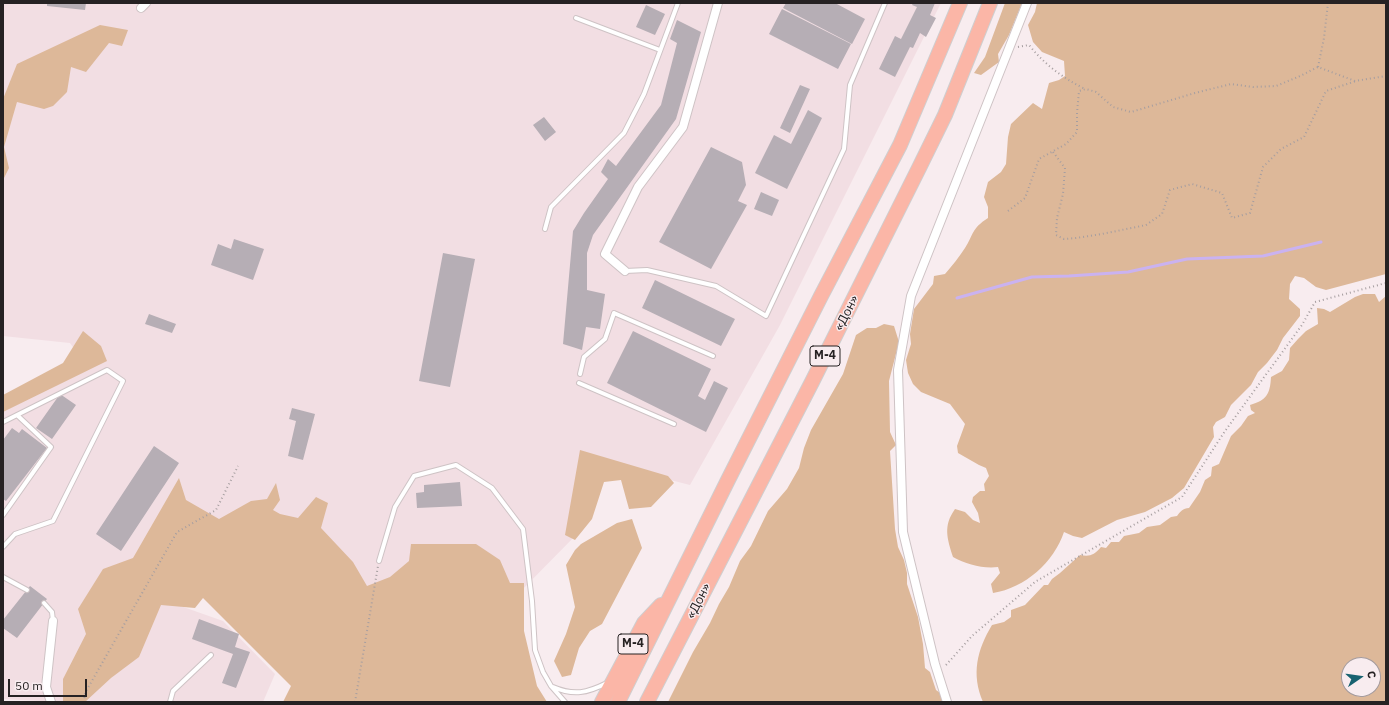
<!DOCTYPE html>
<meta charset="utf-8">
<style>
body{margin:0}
#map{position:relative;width:1389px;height:705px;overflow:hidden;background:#f8ecef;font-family:"IBM Plex Sans",sans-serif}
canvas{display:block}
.frame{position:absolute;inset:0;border:4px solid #262223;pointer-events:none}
.north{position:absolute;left:1341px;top:657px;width:40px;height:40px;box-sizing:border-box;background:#f8ecef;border:1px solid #a49b9d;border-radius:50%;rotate:77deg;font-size:11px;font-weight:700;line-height:16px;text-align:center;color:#262223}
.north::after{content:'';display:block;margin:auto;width:14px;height:18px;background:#186270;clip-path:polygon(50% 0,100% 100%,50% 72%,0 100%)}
.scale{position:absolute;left:8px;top:679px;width:79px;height:18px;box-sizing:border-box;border:2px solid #262223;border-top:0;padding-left:5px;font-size:12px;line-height:14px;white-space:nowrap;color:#262223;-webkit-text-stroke:3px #f8ecef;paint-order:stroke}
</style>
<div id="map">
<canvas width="1389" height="705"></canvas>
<div class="frame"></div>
<div class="north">С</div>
<div class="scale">50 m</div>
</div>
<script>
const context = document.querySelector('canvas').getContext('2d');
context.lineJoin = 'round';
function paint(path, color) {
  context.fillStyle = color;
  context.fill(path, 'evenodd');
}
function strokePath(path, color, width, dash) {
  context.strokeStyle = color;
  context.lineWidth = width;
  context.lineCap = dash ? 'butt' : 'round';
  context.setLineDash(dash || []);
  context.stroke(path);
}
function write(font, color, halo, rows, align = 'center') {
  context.font = font + ' "IBM Plex Sans",sans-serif';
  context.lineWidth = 3;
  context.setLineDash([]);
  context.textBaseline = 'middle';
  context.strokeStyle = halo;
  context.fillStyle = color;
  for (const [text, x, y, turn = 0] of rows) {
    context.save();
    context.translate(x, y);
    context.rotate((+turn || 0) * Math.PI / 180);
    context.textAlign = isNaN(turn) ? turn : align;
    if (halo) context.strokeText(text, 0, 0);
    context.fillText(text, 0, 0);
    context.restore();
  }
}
paint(new Path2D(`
 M 3,3 L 941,3 L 780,325 L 690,485 L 592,460 L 578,533 L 517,595 L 363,607 L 322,541 L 158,598 L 223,621 L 275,674 L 263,702 L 59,702 L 3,699 L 3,409 L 87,367 L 70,343 L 3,336 Z`), '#f2dee3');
paint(new Path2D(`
 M 1005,3 L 1022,3 L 1009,35 L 998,54 L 999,62 L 981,75 L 974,73 L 985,57 Z
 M 1037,3 L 1386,3 L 1386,274 L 1326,290 L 1316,287 L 1304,278 L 1295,276 L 1290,284 L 1289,299 L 1300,309 L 1300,316 L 1283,338 L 1277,350 L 1267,363 L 1258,372 L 1251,385 L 1231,405 L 1225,417 L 1216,422 L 1213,427 L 1214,437 L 1184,488 L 1172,498 L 1145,512 L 1117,520 L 1082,538 L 1073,536 L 1064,532 C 1054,562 1025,588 993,593 L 991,584 L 1000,573 L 998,567 C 983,569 966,564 953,557 C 947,538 943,526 955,509 L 965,512 L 973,520 L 980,523 L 978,513 L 972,502 L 973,497 L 980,491 L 985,491 L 984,484 L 989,476 L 986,468 L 979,465 L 958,453 L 957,446 L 965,424 L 950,404 L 921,392 L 913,384 L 908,373 L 906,360 L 911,344 L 910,334 L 914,309 L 933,284 L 934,276 L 945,274 C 952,266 959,257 965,248 C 974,234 971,229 988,218 L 988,207 L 984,197 L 988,182 L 1001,172 L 1006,164 L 1008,137 L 1011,124 L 1033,103 L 1042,109 L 1049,83 L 1059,80 L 1065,76 L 1064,61 L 1042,52 L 1033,42 L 1028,25 L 1035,12 Z
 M 100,25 L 128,30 L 122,46 L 109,43 L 86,72 L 71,67 L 67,92 L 53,106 L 44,109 L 17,102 L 4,147 L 9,168 L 3,180 L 3,99 L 17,64 Z
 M 1363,294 L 1375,294 L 1379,302 L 1386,296 L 1386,702 L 983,702 C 971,674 977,650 992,625 L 1004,622 L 1011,617 L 1011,610 L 1025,605 L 1044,585 L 1048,585 L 1052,579 L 1060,573 L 1080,555 C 1090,557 1094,555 1101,547 L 1106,548 L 1111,542 L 1119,542 L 1124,536 L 1139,533 L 1147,527 L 1160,525 L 1171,517 L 1177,516 C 1180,512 1183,508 1189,508 L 1200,492 L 1205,480 L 1211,476 L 1212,467 L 1219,464 L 1231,436 L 1241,426 L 1248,416 L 1255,413 L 1251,410 L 1250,405 C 1267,400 1270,394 1271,377 L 1282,371 L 1289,360 L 1290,348 L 1298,339 L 1306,331 L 1318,324 L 1317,308 L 1324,309 L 1330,312 L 1355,297 ZM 1349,665 L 1373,665 L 1373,689 L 1349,689 Z
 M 884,324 L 894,326 L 899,342 L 889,381 L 890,432 L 896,445 L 890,451 L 895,529 L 898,547 L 904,560 L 907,573 L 907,584 L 918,617 L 923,644 L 925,668 L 930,672 L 936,690 L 943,695 L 943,702 L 668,702 L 693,652 L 710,623 L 719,604 L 729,587 L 740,561 L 751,546 L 768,511 L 787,489 L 799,468 L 804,448 L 811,430 L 843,374 L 856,335 L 867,328 L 876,328 Z
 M 83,331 L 101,346 L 107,361 L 3,412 L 3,395 L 63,363 Z
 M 580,450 L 668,476 L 674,483 L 651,507 L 629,509 L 621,480 L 604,482 L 592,519 L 575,540 L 565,535 Z
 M 179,478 L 186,500 L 219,519 L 251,501 L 267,499 L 276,483 L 280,500 L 273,510 L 280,514 L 298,518 L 316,497 L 328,503 L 321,528 L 353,562 L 367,586 L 390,577 L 409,561 L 411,544 L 476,544 L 500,560 L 510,583 L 524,583 L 524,631 L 537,686 L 547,702 L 283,702 L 291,686 L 203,598 L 195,608 L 161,605 L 139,657 L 111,678 L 85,702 L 63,701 L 63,679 L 86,634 L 78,609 L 103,569 L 133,558 Z
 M 632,519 L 642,548 L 602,624 L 590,631 L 579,648 L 571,675 L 562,677 L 554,661 L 566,634 L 575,607 L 566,565 L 575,550 L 581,544 L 617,523 Z`), '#ddb899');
strokePath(new Path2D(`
 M 957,298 L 1032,277 L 1069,276 L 1128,272 L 1187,259 L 1263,256 L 1321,242`), '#cab2f0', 3);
paint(new Path2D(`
 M 47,3 L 86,3 L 85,10 L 47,6 Z
 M 786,3 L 835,3 L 865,19 L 852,44 L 783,8 Z
 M 913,3 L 935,3 L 930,15 L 936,18 L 926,37 L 920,33 L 913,48 L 910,47 L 895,77 L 879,69 L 895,36 L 901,39 L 917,7 L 912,5 Z
 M 646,5 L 665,14 L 655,35 L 636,27 Z
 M 782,9 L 851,44 L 838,69 L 769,34 Z
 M 677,20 L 701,32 L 676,119 L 593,235 L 587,253 L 587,290 L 605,294 L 600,329 L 586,327 L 582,350 L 563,344 L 573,231 L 584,213 L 608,179 L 601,172 L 608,159 L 616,166 L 661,105 L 677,43 L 670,39 Z
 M 800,85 L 810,89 L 790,133 L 780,128 Z
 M 808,110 L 822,118 L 787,189 L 755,173 L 774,135 L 791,144 Z
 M 544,117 L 556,132 L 545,141 L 533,125 Z
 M 711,147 L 742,162 L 746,185 L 738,201 L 747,205 L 711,269 L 659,242 Z
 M 761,192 L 779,200 L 772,216 L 754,209 Z
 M 234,239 L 264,249 L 253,280 L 211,265 L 218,244 L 231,249 Z
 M 443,253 L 475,259 L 450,387 L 419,381 Z
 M 655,280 L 735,319 L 721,346 L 642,308 Z
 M 149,314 L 176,324 L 172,333 L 145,324 Z
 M 633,331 L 711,369 L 698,396 L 705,400 L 714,381 L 728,388 L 706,432 L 607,383 Z
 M 60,394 L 76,405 L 52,439 L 36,428 Z
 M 292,408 L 315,414 L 303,460 L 288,456 L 296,421 L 289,419 Z
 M 12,428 L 19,433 L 22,429 L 47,448 L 6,501 L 3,499 L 3,440 Z
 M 154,446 L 179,463 L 121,551 L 96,534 Z
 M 460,482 L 462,506 L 417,508 L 416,493 L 424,492 L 424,485 Z
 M 30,586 L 47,599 L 17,638 L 3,628 L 3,620 Z
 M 199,619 L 239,634 L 235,647 L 250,652 L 236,688 L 222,683 L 233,654 L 192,639 Z`), '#b6aeb5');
const service = new Path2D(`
 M 576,18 L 660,50
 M 545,229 L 551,207 L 624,133 L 644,94 L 678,3
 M 625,271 L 647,270 L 716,286 L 766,316 L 844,149 L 850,85 L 885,3
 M 580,374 L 584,357 L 605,339 L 614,313 L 713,356
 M 579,383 L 674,424
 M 3,422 L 107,370 L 123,381 L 53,521 L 15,534 L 3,547
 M 3,515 L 51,447 L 17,415
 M 379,561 L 395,507 L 414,476 L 456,465 L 492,488 L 523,529 L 532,601 L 535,650 L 543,672 L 551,686 L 565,702
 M 3,577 L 27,590
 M 44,603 L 52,612 L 53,621
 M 553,687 C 574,696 587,693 607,683
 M 170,702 L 173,691 L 211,655`);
const minor = new Path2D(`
 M 141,8 L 146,3
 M 625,271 L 605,254 L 638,187 L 683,127 L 718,3
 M 51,702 L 46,687 L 53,621
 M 947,702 L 935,664 L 903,532 L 898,370 L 911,296 L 1027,3`);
const trunk = new Path2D(`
 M 602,702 L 644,623 L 661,605
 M 618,702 L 728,480 L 821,296 L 900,145 L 960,3
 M 647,702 L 812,382 L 919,168 L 945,115 L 990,3`);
strokePath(service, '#cec3c5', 6);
strokePath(minor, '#cec3c5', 10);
strokePath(trunk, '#cfcecf', 16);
strokePath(new Path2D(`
 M 1018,47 L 1029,45 C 1045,65 1063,78 1085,89
 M 1318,67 L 1324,38 L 1328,3
 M 1053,152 L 1065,168 L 1063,194 L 1057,218 L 1056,235 L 1064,239 L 1076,238 L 1102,234 L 1146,225 L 1162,214 L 1170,190 L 1192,184 L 1222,193 L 1232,218 L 1250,213 L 1263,167 L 1281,149 L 1304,137 L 1326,91 L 1356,81
 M 1008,211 L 1025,198 L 1039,159 L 1066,144 L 1077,132 L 1077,113 L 1079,91 L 1086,89 L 1096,92 L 1113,107 L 1131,112 L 1195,93 L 1231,84 L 1253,87 L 1276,86 L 1298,77 L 1318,67 L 1355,81 L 1386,76
 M 946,665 L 972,636 L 1035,582 L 1182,497 L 1225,431 L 1302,325 L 1315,302 L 1386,283
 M 84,702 L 85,693 L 177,532 L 216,510 L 238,466
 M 355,702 L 378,566`), '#a69ea0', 2, [1, 3]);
strokePath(service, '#fff', 4);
strokePath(minor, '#fff', 8);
strokePath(trunk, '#fbb6a7', 14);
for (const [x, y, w] of [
 [825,356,30],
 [633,644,30]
]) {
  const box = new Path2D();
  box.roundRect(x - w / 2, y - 10, w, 20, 3);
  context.fillStyle = '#f8ecef';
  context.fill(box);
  strokePath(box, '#262223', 1);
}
write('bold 12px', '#262223', null, [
 ["М-4",825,356],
 ["М-4",633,644]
]);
write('13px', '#262223', '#f8ecef', [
 ["«Дон»",847,313,-63],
 ["«Дон»",699,601,-63]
]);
</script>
